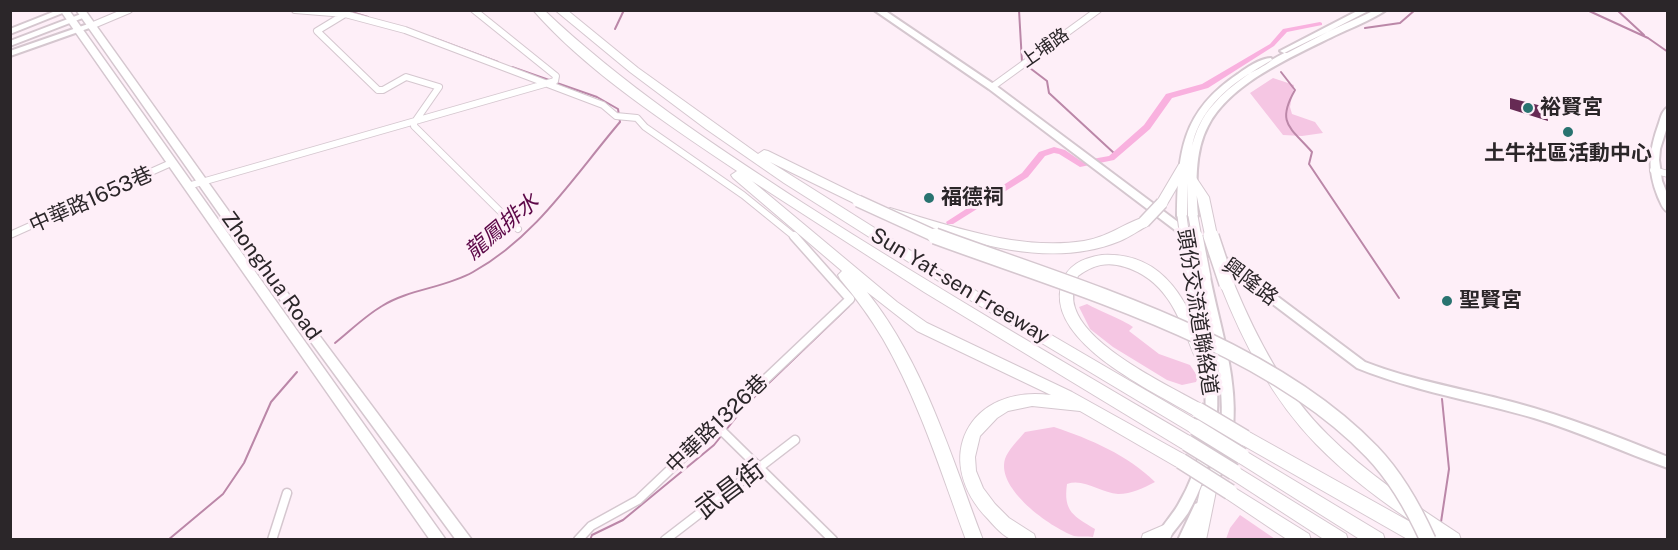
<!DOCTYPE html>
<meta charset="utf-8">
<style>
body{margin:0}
#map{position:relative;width:1678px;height:550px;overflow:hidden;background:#feeff8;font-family:"Public Sans",sans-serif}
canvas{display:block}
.frame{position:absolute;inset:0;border:12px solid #2b2629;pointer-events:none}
</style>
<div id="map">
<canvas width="1678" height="550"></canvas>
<div class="frame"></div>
</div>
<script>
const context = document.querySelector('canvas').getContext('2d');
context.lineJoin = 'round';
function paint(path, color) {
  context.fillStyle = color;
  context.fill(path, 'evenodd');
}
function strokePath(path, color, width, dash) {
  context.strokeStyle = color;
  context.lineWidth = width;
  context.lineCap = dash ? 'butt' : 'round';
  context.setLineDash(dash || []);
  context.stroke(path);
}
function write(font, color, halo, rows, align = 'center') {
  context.font = font + ' "Public Sans","Noto Sans TC",sans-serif';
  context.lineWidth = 6;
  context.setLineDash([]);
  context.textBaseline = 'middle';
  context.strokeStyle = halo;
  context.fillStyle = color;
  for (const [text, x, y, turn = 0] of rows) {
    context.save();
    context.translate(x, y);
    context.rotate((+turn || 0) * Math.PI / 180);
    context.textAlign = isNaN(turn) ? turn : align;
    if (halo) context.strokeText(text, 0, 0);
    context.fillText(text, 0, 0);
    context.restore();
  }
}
paint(new Path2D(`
 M 1273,78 L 1294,85 L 1290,107 L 1292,114 L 1315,122 L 1323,133 L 1302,136 L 1283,135 L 1250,93 Z
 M 1087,304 C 1099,311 1124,320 1133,327 L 1129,331 L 1159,354 L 1190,365 L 1198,377 L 1196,382 L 1182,385 L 1167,380 L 1113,347 L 1090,329 L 1079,307 Z
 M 1054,427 C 1090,439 1128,455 1155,482 C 1143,488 1132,494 1118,494 C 1101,493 1084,478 1067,484 C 1063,512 1074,516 1095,529 L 1093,537 C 1087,536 1079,537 1074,536 C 1050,527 996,489 1005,459 C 1008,450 1019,439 1025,432 Z
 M 1240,515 L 1275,539 L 1226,539 L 1230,528 Z`), '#f5c6e3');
strokePath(new Path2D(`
 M 345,10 L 368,17
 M 1019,10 L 1022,62 L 1047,81 L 1049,93 L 1115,154
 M 1587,10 L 1648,38
 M 1617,10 L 1644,35
 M 1365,28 L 1400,23 L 1415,10
 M 615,29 L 624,10
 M 431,37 L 498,62
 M 1648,38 L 1668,52
 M 512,67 L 549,80
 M 1281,72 L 1295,90 C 1276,123 1290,127 1312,152 L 1309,164 L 1399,298
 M 335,343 C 350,331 365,316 382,306 C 409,289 445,288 473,272 C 536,237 574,176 620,122 L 618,109 L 597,97 L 554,82
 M 1441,522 L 1449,469 L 1442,399
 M 168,540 L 223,494 L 244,463 L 271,402 L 297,372
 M 590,540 L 592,535 L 623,520 L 714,445 L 746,405 L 849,306`), '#bb87a8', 2);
paint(new Path2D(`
 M 1320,22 L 1322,23 L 1322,25 L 1287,32 L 1274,46 L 1208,88 L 1172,98 L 1150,129 L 1114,160 L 1080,167 L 1059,154 L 1054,153 L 1045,156 L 1028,177 L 953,224 L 947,224 L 946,222 L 1022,173 L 1039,152 L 1054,147 L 1065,150 L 1081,161 L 1109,156 L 1144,125 L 1166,94 L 1202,84 L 1270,44 L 1283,29 Z`), '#f9b1df');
paint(new Path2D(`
 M 1510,98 L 1546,107 L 1548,121 L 1510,109 Z`), '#662a54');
const streetFar1 = new Path2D(`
 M 295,10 L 345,14 L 405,30 L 603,105 L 616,116 L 637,118 L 645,127 L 743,195 L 796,238
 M 345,14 L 317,31 L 378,90 L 383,90 L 406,77 L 439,87 L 414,123
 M 91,26 L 129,10
 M 992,87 L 1098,10
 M 414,123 L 414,126 L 518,229
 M 1653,170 L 1668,174
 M 188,186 L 555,81 L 556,76 L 474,10
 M 10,235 L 171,163`);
const street = new Path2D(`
 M 718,427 L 833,540
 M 272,540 L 287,493
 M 578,540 L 591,526 L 638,500 L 850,299 L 794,236
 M 665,540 L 795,440`);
const secondary = new Path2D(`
 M 58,10 L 70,10 L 10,34 L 10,29 Z
 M 874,10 L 884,10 L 995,85 L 1365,362 C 1414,381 1465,389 1516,403 C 1568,417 1618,437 1668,457 L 1668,468 C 1623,452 1580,432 1534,418 C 1475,401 1414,391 1357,368 L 989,89 Z
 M 1359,10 L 1370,10 L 1287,53 L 1284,53 L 1280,51 Z
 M 1375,10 L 1386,10 C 1370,21 1350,28 1332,37 C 1291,57 1229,84 1208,126 C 1194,152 1196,187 1198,216 L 1193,219 L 1188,216 L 1187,183 L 1187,216 L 1182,219 L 1179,218 L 1177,216 C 1178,153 1181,112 1238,74 C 1246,68 1261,58 1271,58 L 1272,60 C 1264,67 1253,71 1244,77 C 1219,94 1198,116 1192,146 C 1196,131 1202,117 1213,105 C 1250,62 1324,35 1375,10 Z
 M 81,14 L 84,14 L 88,16 L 10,46 L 10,41 Z
 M 88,24 L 91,24 L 95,26 L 10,56 L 10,51 Z
 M 1668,107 L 1668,124 L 1660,149 L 1659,160 L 1662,181 L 1668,196 L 1668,212 C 1662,209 1661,203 1658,197 C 1647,169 1649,151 1659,123 C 1661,117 1662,111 1668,107 Z
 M 1191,270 L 1196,274 L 1210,341 L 1208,344 L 1200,344 L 1198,341 L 1186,274 Z
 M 1205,273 L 1210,277 C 1220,329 1240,383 1232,437 C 1230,454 1222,473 1214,489 L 1210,491 L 1206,489 L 1204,485 C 1210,469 1217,454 1220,437 C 1228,384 1209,329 1200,277 Z
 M 1209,363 L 1213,365 L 1215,368 C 1222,418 1213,468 1188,513 C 1182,522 1174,530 1168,540 L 1155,540 C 1161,526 1171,517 1178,505 C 1203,463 1210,415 1203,368 L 1205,365 Z
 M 1200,502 L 1205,504 L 1206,508 L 1191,540 L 1178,540 L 1195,504 Z`);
const primary = new Path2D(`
 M 60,10 L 69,10 L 446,540 L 430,540 Z
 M 76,10 L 85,10 L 278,280 L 472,540 L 456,540 L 270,286 Z`);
const highway = new Path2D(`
 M 533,10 L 544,10 C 623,85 712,144 803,203 C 931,285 1062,361 1193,438 L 1195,443 L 1193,448 L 1187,450 L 1181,448 L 924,292 L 752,181 L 897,302 L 927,323 L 1072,392 L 1187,456 L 1189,461 L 1187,466 L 1181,468 L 1175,466 L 1080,411 L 1032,406 L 1008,411 L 997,418 L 980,436 L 975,457 L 976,471 L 983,488 L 995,504 L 1009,518 L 1034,534 L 1036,540 C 1029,540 1020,541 1013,540 C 1004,537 994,526 988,519 C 930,459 969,384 1051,395 L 917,331 L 867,292 C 924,363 951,456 983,540 L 966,540 C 941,472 919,401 883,339 C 870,317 856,298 840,279 L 838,275 L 842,271 L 733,178 L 731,175 L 737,171 C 670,126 586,71 533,10 Z
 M 555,10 L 567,10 L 638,68 L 758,154 L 764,150 L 768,151 L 872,202 L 874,205 L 872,208 L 864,208 L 770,162 L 954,278 L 1200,422 L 1203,427 L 1200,432 L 1195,434 L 1190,432 L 945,285 L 784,183 L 706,129 L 630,72 Z
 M 1183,163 L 1189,167 L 1166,206 L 1162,207 L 1158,206 L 1156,203 L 1179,164 Z
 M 1191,175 L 1195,176 L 1209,197 L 1217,235 L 1216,238 L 1211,240 L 1205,235 L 1197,197 L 1185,179 Z
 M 890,208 C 952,226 1018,251 1084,241 C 1108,237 1123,224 1144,217 L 1150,222 L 1149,225 C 1139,230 1130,237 1120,241 C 1045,272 957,238 886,215 L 884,212 Z
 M 1102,255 C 1176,251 1194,322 1217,376 L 1215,380 L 1210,382 L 1205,380 C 1184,338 1177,283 1125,267 C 1107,261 1093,265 1078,276 C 1074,286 1071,297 1075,308 C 1088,348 1168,385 1203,405 L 1206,410 L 1203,415 L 1198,416 L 1193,415 C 1153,391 1047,343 1061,286 C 1066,265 1083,258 1102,255 Z
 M 1227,279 L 1232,280 L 1234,284 C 1257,339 1285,393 1328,435 C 1367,474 1413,504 1459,534 L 1461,540 L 1438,540 L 1433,536 L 1434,540 L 1409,540 L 1239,443 L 1237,438 L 1239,433 L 1245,431 L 1251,433 L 1423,529 C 1385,504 1348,477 1316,444 C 1272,399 1243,342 1220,284 L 1222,280 Z
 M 1242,449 L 1383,534 L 1385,540 L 1361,540 L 1236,461 L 1234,456 L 1236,451 Z
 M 1234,465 L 1346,534 L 1348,540 L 1325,540 L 1228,477 L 1226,472 L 1228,467 Z
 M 1208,484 L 1214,486 L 1216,491 L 1206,540 L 1189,540 L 1200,491 L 1202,486 Z
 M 1230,485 L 1309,534 L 1311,540 L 1288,540 L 1224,497 L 1222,492 L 1224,487 Z
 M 1164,525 L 1170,527 L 1172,533 L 1170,539 L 1141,540 L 1143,534 Z`);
strokePath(streetFar1, '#d5c7cf', 8);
strokePath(street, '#d5c7cf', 11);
strokePath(secondary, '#d5c7cf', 4);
strokePath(primary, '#d5c7cf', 3);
strokePath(highway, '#d5c7cf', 2);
strokePath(streetFar1, '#fff', 6);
strokePath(street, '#fff', 8);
paint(secondary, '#fff');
paint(primary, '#fff');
paint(highway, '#fff');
const secondaryBridgeFar1 = new Path2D(`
 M 1182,216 L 1185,238
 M 1193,216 L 1197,238`);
const secondaryBridge = new Path2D(`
 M 1185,236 L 1191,274
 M 1197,236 L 1205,277`);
const highwayBridgeFar1 = new Path2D(`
 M 858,201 L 939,238
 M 1144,222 L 1162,203
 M 1211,235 L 1212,238`);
const highwayBridge = new Path2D(`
 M 935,236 C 1076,288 1266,341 1372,452 C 1396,477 1414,509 1428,540
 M 1211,236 L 1227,284
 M 1198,410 L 1245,438
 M 1195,427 L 1242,456
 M 1187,443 L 1234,472
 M 1181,461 L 1230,492`);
strokePath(secondaryBridgeFar1, '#d5c7cf', 11, []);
strokePath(secondaryBridge, '#d5c7cf', 14, []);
strokePath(highwayBridgeFar1, '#d5c7cf', 14, []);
strokePath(highwayBridge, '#d5c7cf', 18, []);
strokePath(secondaryBridgeFar1, '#fff', 9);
strokePath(secondaryBridge, '#fff', 11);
strokePath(highwayBridgeFar1, '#fff', 11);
strokePath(highwayBridge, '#fff', 15);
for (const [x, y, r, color] of [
 [1528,108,6,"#297370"],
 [1568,132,6,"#297370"],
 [929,198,6,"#297370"],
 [1447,301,6,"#297370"]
]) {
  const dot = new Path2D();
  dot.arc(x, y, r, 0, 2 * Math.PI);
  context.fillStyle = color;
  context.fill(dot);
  strokePath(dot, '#feeff8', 2);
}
write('18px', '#2b2629', '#feeff8', [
 ["上埔路",1045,48,-35]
]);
write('bold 21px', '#2b2629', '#feeff8', [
 ["裕賢宮",1540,108],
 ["土牛社區活動中心",1568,154,"center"],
 ["福德祠",941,198],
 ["聖賢宮",1459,301]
], 'left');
write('21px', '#2b2629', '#feeff8', [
 ["中華路1653巷",91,200,-24],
 ["Zhonghua Road",271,276,54],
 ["興隆路",1250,282,37],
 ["Sun Yat-sen Freeway",960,286,31],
 ["頭份交流道聯絡道",1197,312,81],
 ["中華路1326巷",717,424,-44]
]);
write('italic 22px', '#5c0747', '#feeff8', [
 ["龍鳳排水",502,227,-40]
]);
write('26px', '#2b2629', '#feeff8', [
 ["武昌街",730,490,-37]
]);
</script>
